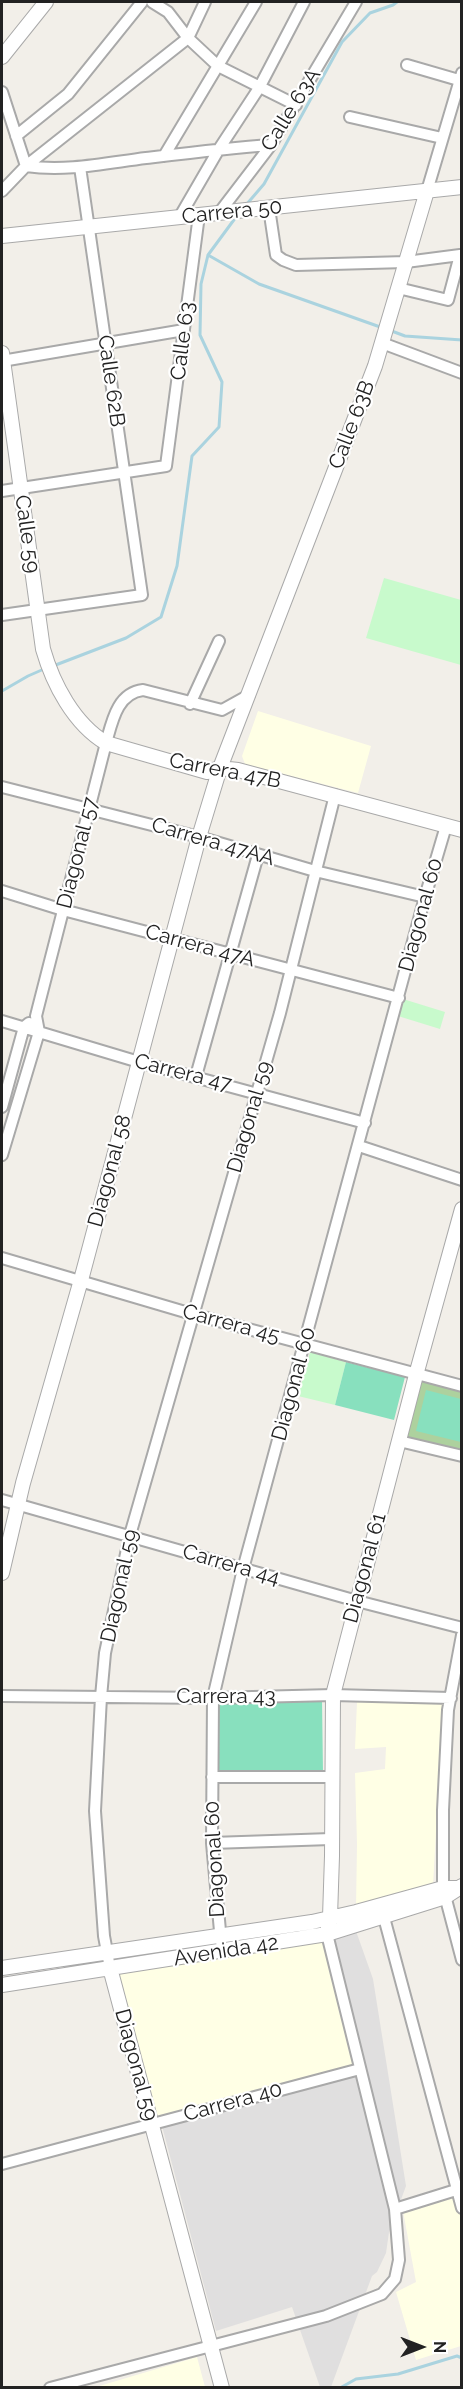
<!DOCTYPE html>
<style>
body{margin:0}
#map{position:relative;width:463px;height:2389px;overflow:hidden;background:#f2efe9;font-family:Raleway,sans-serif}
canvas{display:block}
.frame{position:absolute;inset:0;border:3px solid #222;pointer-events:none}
.north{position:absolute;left:391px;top:2317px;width:60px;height:60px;-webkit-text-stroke:4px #fff;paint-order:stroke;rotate:90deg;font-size:16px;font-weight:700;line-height:24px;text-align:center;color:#222}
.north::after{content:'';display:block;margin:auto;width:21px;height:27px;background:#222;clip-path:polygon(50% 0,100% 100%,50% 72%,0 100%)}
</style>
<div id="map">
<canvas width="463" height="2389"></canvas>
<div class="frame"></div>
<div class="north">N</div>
</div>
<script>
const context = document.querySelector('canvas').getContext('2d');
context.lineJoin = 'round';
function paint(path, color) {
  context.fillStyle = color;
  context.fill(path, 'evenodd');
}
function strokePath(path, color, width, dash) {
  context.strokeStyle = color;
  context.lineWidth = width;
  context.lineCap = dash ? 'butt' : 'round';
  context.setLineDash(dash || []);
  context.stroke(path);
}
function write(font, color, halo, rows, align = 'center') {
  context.font = font + ' Raleway,sans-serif';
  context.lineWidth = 4.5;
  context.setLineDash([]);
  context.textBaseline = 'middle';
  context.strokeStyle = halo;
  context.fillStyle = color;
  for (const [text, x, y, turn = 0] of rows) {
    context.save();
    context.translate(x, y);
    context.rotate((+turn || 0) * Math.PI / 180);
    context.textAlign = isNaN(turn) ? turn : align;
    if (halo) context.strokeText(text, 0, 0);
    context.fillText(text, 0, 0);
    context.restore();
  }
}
paint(new Path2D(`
 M 356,1931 L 373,1979 L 406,2186 L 389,2232 L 386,2253 L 377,2272 L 372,2276 L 331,2387 L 320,2387 L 292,2307 L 216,2331 L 162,2126 L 174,1959 Z`), '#e0dfdf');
paint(new Path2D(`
 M 258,711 L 371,746 L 358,793 L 245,764 L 242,756 Z
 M 357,1702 L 443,1703 L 433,1886 L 356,1909 L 357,1844 L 355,1773 L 385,1769 L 386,1747 L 355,1749 Z
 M 327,1934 L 360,2069 L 152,2124 L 110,1968 Z
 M 455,2197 L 462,2220 L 461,2346 L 416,2360 L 396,2292 L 416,2282 L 403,2211 Z
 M 197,2357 L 205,2387 L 96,2387 Z`), '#ffffe5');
paint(new Path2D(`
 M 416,1375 L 461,1386 L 461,1456 L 399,1441 Z`), '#add19e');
paint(new Path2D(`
 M 384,578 L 461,600 L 461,665 L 366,638 Z
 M 403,999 L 445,1012 L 440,1029 L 398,1016 Z
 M 310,1352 L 346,1362 L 335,1405 L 298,1396 Z`), '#c8facc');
paint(new Path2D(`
 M 346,1362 L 405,1377 L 394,1420 L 335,1405 Z
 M 426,1390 L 461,1399 L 461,1442 L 416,1431 Z
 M 218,1699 L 322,1699 L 323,1773 L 215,1773 Z`), '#88e0be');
strokePath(new Path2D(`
 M 246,205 L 264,184 L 342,42 L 370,13 L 393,5 L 397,2
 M 208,255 L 259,284 L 383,328
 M 389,330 L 405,336 L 462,340
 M 53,666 L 126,638 L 161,617 L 177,566 L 192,456 L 219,427 L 222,382 L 200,335 L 201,284 L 208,255 L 236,217
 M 2,691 L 28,676 L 44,669
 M 340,2388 L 356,2379 L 398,2374 L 457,2356 L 462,2358`), '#aad3df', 3);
const minor = new Path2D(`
 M 152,2 L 168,12 L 188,38 L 218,66 L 296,105
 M 407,65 L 462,81
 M 2,92 L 26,166
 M 350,117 L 442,138
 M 16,136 L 68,94 L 142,2
 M 164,156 L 256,2
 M 26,166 C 66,172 106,163 146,158 C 188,153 229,148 271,145
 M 2,191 L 26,166 L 188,38 L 205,2
 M 427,191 L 462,73
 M 269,208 L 276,255 L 283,260 L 296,265 L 406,262 L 460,255 L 448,300 L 398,288
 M 219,213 L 271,145 L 356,2
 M 179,218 L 219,149 L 259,88 L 304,2
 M 382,343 L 462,373
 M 2,361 L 184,330
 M 2,491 L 166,466 L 199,215
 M 2,615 L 142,595 L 80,167
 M 190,704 L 219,641
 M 2,787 L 199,837 L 315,871 L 425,897
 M 2,891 L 63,910 L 399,998
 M 2,1021 L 139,1062 L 365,1123
 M 196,1076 L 258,855
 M 2,1107 L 24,1027 L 29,1023
 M 359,1146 L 462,1180
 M 2,1155 L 39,1032 L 36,1016 L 38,1008 L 106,743 C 112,722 117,693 143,690 L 222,710 L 249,695
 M 2,1258 L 192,1314 L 462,1386
 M 399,1441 L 462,1456
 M 2,1500 L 357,1601 L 462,1628
 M 462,1635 L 448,1710 L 443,1810 L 443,1888 L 462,1960
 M 2,1696 L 213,1698 L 333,1695 L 451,1698
 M 212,1777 L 331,1777
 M 212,1843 L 331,1839
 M 382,1910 L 462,2208
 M 221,1942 L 212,1843 L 213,1698 L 243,1569 L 425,897 L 446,826
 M 110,1968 L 104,1936 L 95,1811 L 101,1697 L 105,1653 L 130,1535 L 280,1013 L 335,795
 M 2,2164 L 360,2069
 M 395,2209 L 456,2190
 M 50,2388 L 326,2316 L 382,2294 L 395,2279 L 399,2260 L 395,2209 L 327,1934`);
const tertiary = new Path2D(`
 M 2,57 L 46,2
 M 2,236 L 462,187
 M 2,353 L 43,649 C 53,684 74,724 106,743 L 207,772 L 220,768 L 238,770 L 462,830
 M 2,1573 L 23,1483 L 81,1280 L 199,837 L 220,768 L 375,366 L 427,191
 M 327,1934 L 330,1917 L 332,1856 L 333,1695 L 416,1375 L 462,1209
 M 2,1968 L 312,1922 L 356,1912 L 443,1888 L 458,1888
 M 110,1968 L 222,2388
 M 2,1985 L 327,1934 L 445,1897 L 462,1886`);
strokePath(minor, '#a9a9a9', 14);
strokePath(tertiary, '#a9a9a9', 16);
strokePath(minor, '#fff', 10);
strokePath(tertiary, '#fff', 14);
write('21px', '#222', '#fff', [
 ["Calle 63A",291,110,-58],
 ["Carrera 50",232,212,-6],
 ["Calle 63",183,341,-83],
 ["Calle 62B",111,381,82],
 ["Calle 63B",352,425,-69],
 ["Calle 59",27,534,82],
 ["Carrera 47B",225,771,11],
 ["Carrera 47AA",213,842,16],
 ["Diagonal 57",78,853,-76],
 ["Diagonal 60",421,915,-75],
 ["Carrera 47A",200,946,15],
 ["Carrera 47",183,1073,14],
 ["Diagonal 59",250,1117,-74],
 ["Diagonal 58",110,1171,-75],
 ["Carrera 45",231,1324,15],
 ["Diagonal 60",294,1384,-75],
 ["Carrera 44",231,1565,16],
 ["Diagonal 61",365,1568,-75],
 ["Diagonal 59",120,1586,-78],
 ["Carrera 43",226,1697],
 ["Diagonal 60",215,1859,-93],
 ["Avenida 42",226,1951,-9],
 ["Diagonal 59",136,2065,75],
 ["Carrera 40",233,2102,-15]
]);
</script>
